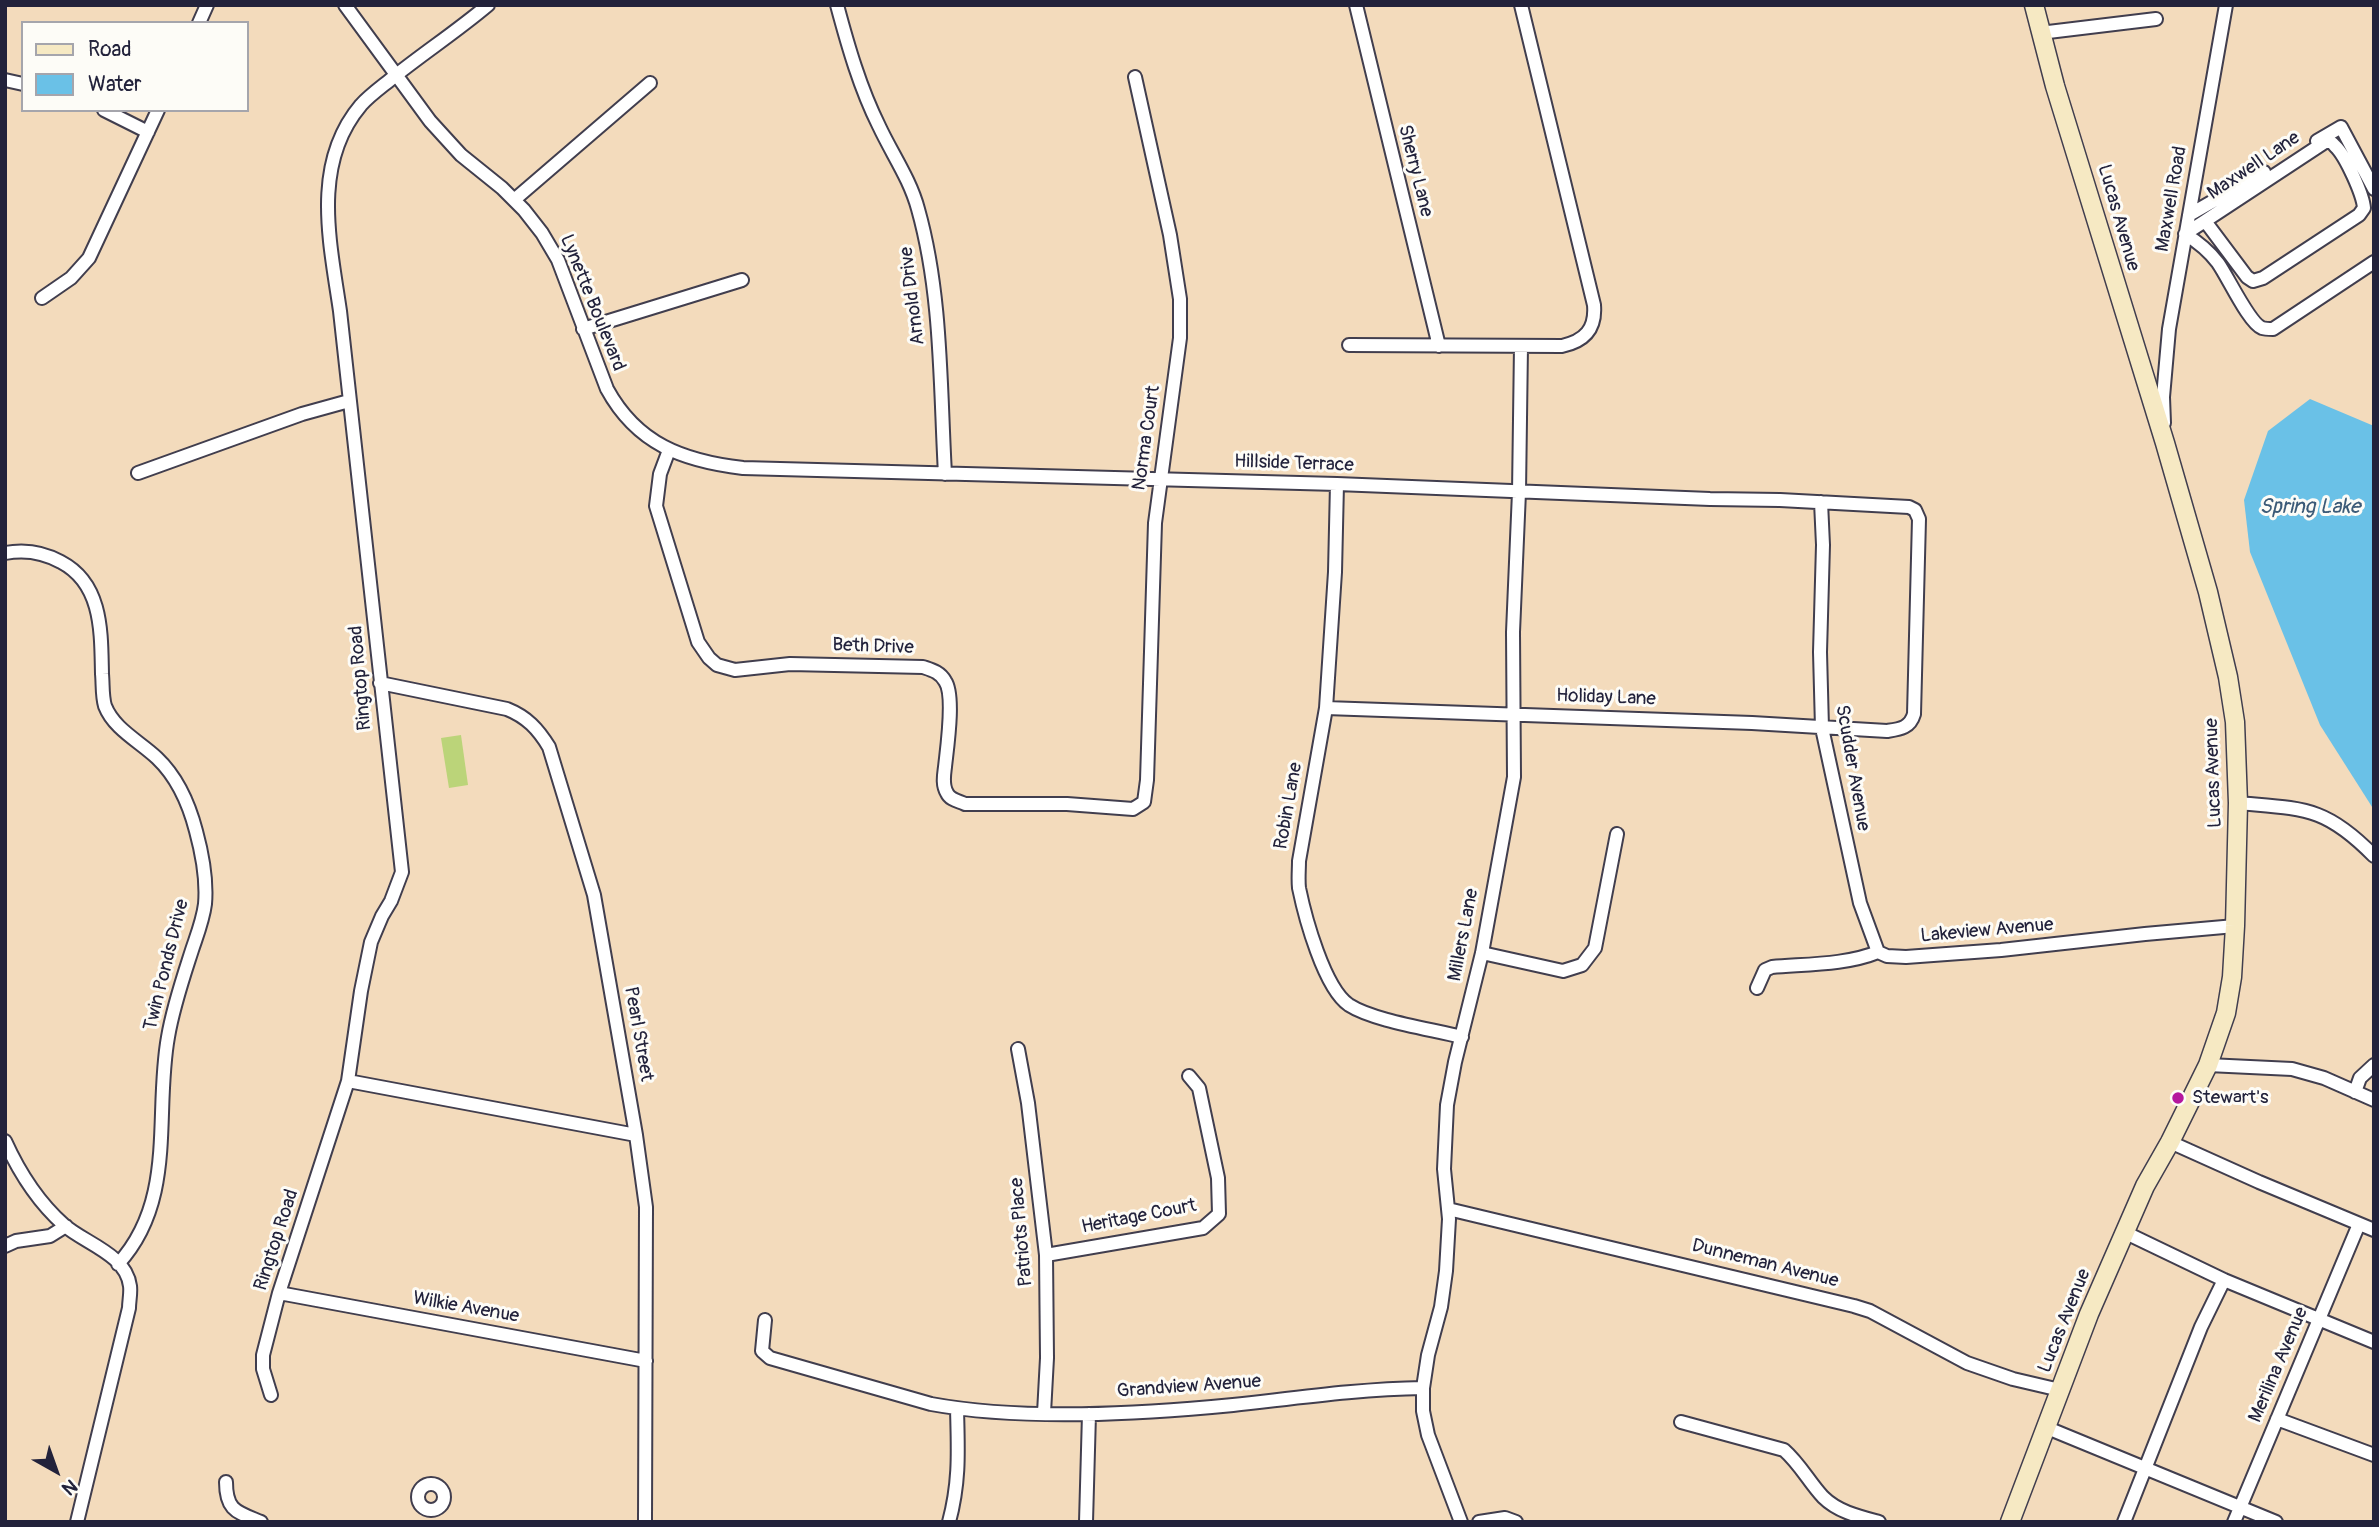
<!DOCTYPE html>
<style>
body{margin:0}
#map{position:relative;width:2379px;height:1527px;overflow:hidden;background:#f3dbbc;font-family:Pangolin,sans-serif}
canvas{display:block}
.frame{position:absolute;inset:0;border:7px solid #22223b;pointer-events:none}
.legend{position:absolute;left:21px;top:21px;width:228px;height:91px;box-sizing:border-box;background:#fdfcf7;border:2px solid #a5a5ac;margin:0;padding:9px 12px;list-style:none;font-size:21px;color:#22223b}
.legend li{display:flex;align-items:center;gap:14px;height:35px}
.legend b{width:35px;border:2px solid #a5a5ac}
.north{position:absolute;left:21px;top:1436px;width:70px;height:70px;-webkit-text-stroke:5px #fdfcf7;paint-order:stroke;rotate:140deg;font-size:19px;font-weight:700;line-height:28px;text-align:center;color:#22223b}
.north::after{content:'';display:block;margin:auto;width:24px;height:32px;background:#22223b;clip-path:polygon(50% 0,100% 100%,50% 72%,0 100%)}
</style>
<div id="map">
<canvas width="2379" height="1527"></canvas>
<div class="frame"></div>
<ul class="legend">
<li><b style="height:9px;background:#f6e9c3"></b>Road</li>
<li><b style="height:19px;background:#6ac1e7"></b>Water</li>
</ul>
<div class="north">N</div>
</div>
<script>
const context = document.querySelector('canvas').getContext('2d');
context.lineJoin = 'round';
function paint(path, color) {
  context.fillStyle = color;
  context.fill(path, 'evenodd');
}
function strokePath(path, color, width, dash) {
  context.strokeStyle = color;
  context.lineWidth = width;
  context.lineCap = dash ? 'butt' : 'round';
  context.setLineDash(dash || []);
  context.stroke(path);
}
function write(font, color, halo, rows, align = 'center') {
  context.font = font + ' Pangolin,sans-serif';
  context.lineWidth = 6;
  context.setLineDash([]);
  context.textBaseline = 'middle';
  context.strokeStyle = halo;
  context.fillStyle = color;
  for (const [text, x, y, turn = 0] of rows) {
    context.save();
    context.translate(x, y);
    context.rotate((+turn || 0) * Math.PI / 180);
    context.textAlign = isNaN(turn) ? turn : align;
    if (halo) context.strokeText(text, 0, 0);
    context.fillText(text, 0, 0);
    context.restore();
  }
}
paint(new Path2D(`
 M 461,735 L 468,785 L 449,788 L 441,738 Z`), '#bbd479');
paint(new Path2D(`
 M 2310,399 L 2374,426 L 2374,810 L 2320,725 L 2250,552 L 2244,500 L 2268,431 Z`), '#6ac1e7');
const street = new Path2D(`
 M 345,5 L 430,121 L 461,155 L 502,188 L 524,210 L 542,233 L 558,260 L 607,389 C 637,444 683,461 743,468 L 1337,484 L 1710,499 L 1780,500 L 1909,507 L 1915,510 L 1919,519 L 1914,714 C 1910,728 1900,729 1887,731 L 1752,723 L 1326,708
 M 837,5 C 848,46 860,88 879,126 C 892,154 910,179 918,209 C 942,294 940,386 945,474
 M 1356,5 L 1439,346
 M 199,23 L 207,5
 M 2040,33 L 2156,19
 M 5,80 L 23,84
 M 104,110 L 148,132
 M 2317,141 L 2341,127 L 2374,189
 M 2325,142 C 2331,142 2331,141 2335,146 C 2346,156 2363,195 2364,208 L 2359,215 L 2263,278 L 2253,281 L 2247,277 L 2205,221 Z
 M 514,200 L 650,83
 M 2189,215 L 2264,172
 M 2205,221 L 2185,234 C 2198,242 2209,251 2218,263 C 2228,277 2249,323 2262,328 C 2265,329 2269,329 2273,329 L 2374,262
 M 42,298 L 71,278 L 89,258 L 158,110
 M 583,329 L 742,280
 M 1349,345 L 1562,346 C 1585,341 1596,329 1594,305 L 1521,5
 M 2164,423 L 2163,397 L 2169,329 L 2226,5
 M 669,450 L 660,474 L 656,506 L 698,642 L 709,658 L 717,665 L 735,670 L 790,664 L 923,667 C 932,670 940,672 945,681 C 955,695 947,748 945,767 C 944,775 942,785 947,793 C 950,800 959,801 965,804 L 1067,804 L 1133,809 L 1144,802 L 1147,780 L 1155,523 L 1180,338 L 1180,299 L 1170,235 L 1135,77
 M 138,473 L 302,414 L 349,401
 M 1337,484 L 1335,572 L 1326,708 L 1299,861 C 1299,870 1298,879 1299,888 C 1305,917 1324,988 1349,1005 C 1374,1021 1431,1029 1462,1037
 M 1821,502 L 1823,545 L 1820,652 L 1822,728 L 1860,903 L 1878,952
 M 5,553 C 26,549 43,552 61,562 C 103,584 101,633 102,674 C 103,684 102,696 105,706 C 114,729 139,741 157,758 C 177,777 189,804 196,831 C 202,853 207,881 205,904 C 203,920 197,935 192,950 C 183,978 173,1007 168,1037 C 154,1114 177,1200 118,1264
 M 380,683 L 507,709 C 527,717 538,729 549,747 L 594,895 L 636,1135 L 646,1207 L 645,1522
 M 2238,803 C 2304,809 2325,806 2374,856
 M 1482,953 L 1563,971 L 1582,965 L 1595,948 L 1617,834
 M 1757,988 L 1765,970 L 1772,967 C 1806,964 1846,965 1878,952 L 1887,956 L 1906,957 L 2001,950 L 2145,934 L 2235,926
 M 1018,1049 L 1028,1103 L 1046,1255 L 1047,1358 L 1044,1413
 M 2208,1065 L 2292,1069 L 2324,1078 L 2374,1100
 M 348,1081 L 636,1135
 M 2355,1092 L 2360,1078 L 2374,1065
 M 5,1141 C 19,1172 38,1202 64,1225 C 84,1243 126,1254 130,1286 C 131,1293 129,1301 129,1308 L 77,1522
 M 2170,1142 L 2259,1182 L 2374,1230
 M 1448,1209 L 1854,1306 L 1870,1311 L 1967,1363 L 2013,1379 L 2060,1390
 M 2124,1232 L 2224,1280 L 2374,1342
 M 5,1246 L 16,1241 L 50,1236 L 66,1226
 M 1046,1255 L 1203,1228 L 1219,1214 L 1218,1178 L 1199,1088 L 1189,1076
 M 279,1293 L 646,1361
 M 765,1320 L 762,1351 L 770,1358 L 931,1404 C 1024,1421 1139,1414 1233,1405 C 1297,1398 1359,1389 1423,1388
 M 271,1395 L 263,1369 L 263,1355 L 279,1293 L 348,1081 L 361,991 L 371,942 L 382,916 L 391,901 L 402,872 L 340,311 C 330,242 311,164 361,105 C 369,96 380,88 390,80 C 422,54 456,32 488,5
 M 2277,1419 L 2374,1455
 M 1681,1422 L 1784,1450 C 1800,1464 1809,1482 1823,1497 C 1838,1512 1860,1517 1879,1522
 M 2045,1427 L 2276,1522
 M 226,1482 C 226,1511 237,1512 261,1522
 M418 1497a13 13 0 1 1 26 0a13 13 0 1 1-26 0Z
 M 949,1522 C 960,1481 958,1450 957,1409
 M 1086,1522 L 1089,1414
 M 1461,1522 L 1428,1435 L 1423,1411 L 1423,1388 L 1428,1355 L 1441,1307 L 1446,1271 L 1449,1219 L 1444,1169 L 1447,1105 L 1455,1062 L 1482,953 L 1514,777 L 1513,632 L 1519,492 L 1521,346
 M 1479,1522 L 1505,1518 L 1516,1522
 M 2124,1522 L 2201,1327 L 2224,1280
 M 2234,1522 L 2359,1224`);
const secondary = new Path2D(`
 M 2010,1522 L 2089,1314 L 2145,1186 L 2170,1142 L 2208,1065 L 2226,1013 L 2232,977 L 2235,926 L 2238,803 L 2235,722 L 2228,677 L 2208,592 L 2165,443 L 2055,86 L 2034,5`);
strokePath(street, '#413e4e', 16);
strokePath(secondary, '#413e4e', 21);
strokePath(street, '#fff', 12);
strokePath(secondary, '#f6e9c3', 18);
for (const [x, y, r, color] of [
 [2178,1098,7,"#b5179e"]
]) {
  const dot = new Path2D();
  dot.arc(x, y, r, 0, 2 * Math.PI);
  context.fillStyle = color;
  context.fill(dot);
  strokePath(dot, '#fdfcf7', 2.5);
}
write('19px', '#22223b', '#fdfcf7', [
 ["Maxwell Lane",2254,166,-34],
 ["Sherry Lane",1415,171,76],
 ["Maxwell Road",2172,199,-80],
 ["Lucas Avenue",2118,218,74],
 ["Arnold Drive",913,296,-97],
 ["Lynette Boulevard",592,303,68],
 ["Norma Court",1147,438,-82],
 ["Hillside Terrace",1294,464,2],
 ["Beth Drive",873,647,2],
 ["Ringtop Road",361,678,-95],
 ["Holiday Lane",1606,698,2],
 ["Scudder Avenue",1852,768,80],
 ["Lucas Avenue",2214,773,-92],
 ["Robin Lane",1289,806,-80],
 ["Lakeview Avenue",1987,931,-5],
 ["Millers Lane",1464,935,-79],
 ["Twin Ponds Drive",167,965,-76],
 ["Pearl Street",638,1034,80],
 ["Heritage Court",1139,1217,-11],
 ["Patriots Place",1022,1232,-95],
 ["Ringtop Road",277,1240,-72],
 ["Dunneman Avenue",1765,1264,14],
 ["Wilkie Avenue",466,1308,10],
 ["Lucas Avenue",2065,1321,-68],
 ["Merilina Avenue",2279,1365,-67],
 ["Grandview Avenue",1189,1387,-4]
]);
write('19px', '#22223b', '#fdfcf7', [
 ["Stewart's",2192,1098]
], 'left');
write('italic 21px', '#3b5a77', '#fdfcf7', [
 ["Spring Lake",2310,508]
]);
</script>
